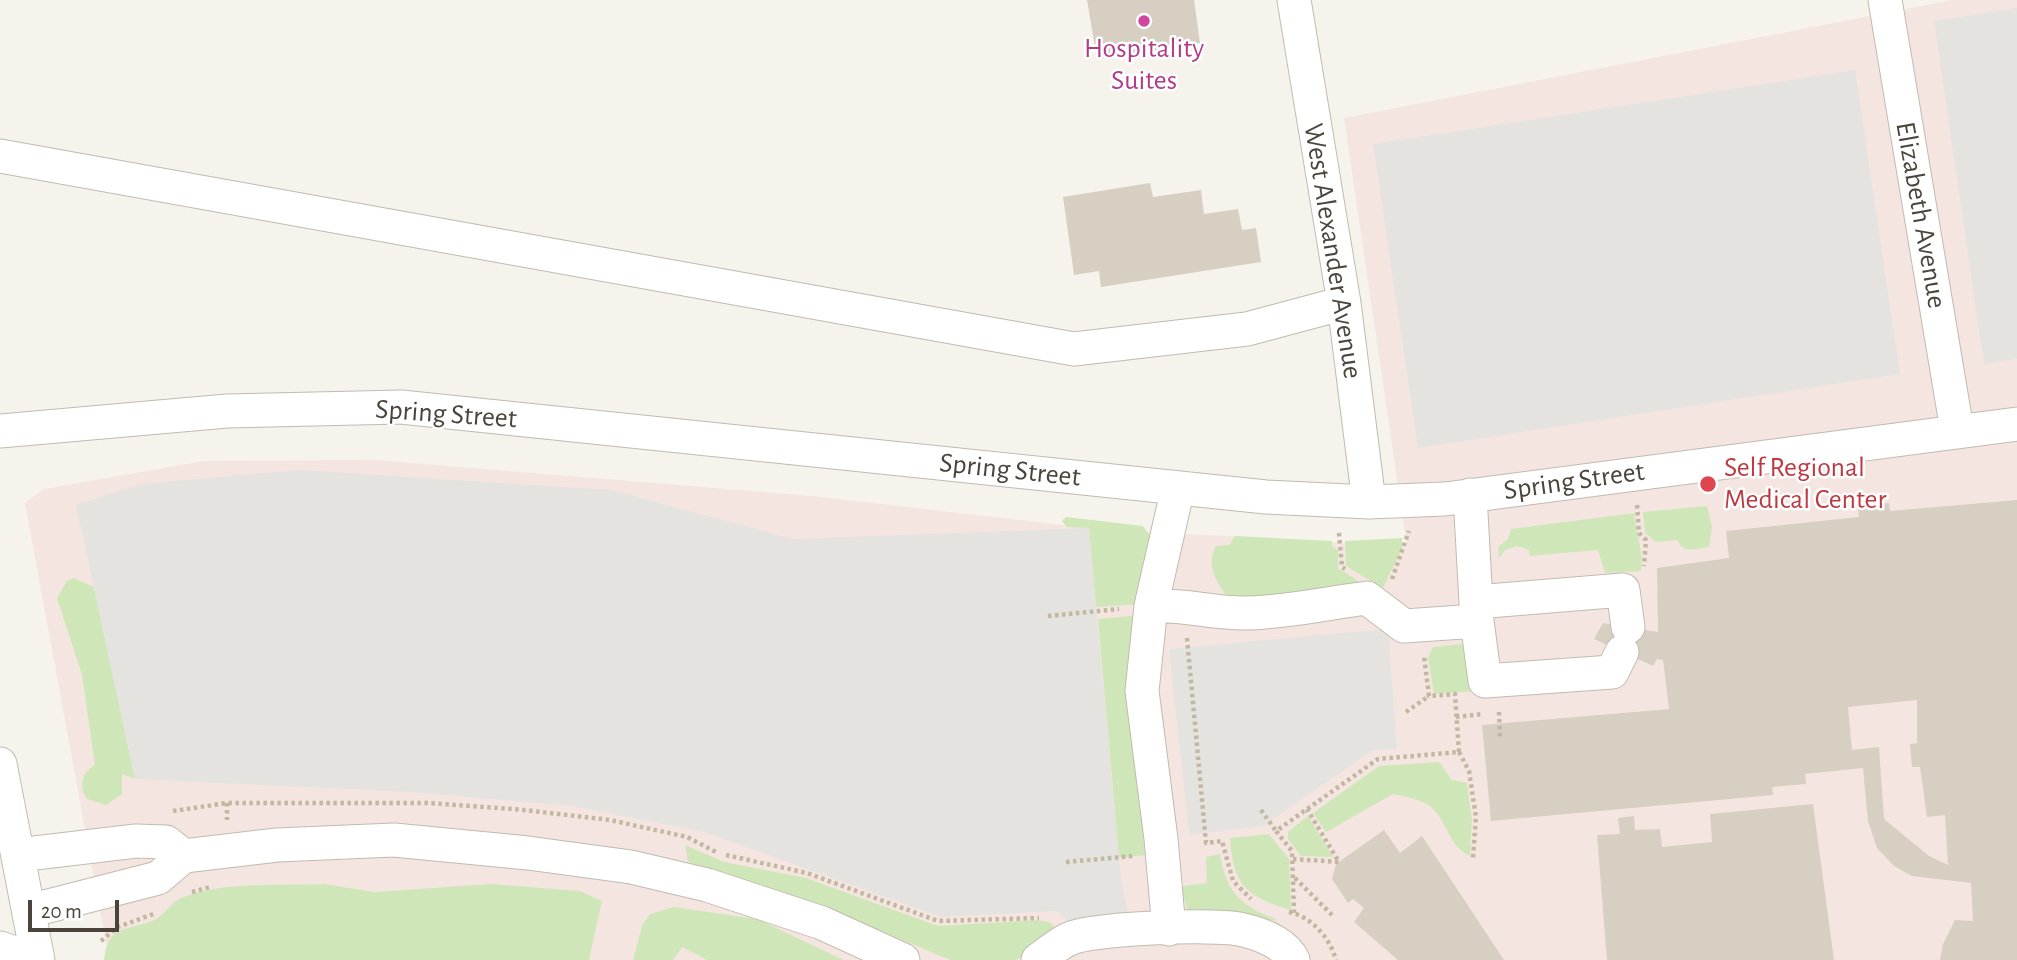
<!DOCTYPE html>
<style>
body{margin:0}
#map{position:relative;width:2017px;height:960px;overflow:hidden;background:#f5f3ec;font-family:"Alegreya Sans",sans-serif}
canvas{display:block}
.scale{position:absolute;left:28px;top:900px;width:91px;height:32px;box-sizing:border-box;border:4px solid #4a443a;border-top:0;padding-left:9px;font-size:21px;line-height:24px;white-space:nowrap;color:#4a443a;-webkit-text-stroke:5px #fff;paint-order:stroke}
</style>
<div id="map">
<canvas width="2017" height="960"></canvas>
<div class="scale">20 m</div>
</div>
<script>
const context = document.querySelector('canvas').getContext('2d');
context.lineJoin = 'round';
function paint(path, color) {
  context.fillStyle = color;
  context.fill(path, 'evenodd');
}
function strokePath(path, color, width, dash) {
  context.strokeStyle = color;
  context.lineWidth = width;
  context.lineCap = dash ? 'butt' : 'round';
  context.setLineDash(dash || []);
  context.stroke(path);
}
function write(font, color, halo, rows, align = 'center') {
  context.font = font + ' "Alegreya Sans",sans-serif';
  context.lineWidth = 5;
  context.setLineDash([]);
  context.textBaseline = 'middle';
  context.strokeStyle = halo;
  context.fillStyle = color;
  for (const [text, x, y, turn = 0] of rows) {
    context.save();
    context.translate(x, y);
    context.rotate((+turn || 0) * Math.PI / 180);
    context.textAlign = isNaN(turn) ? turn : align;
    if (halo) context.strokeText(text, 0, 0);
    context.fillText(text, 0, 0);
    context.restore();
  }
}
paint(new Path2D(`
 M 1952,0 L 2017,0 L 2017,960 L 109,960 L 25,503 L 44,489 L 204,461 L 375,460 L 812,496 L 1089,528 L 1407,547 L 1344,118 Z`), '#f5e5e1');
paint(new Path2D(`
 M 1707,506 L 1712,527 L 1709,547 C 1696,549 1683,554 1677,540 L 1656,542 L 1645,533 L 1643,512 Z
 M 1634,513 C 1637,537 1643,547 1641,571 L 1605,573 L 1598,550 L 1530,556 L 1529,550 L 1517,546 L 1505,550 L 1499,558 L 1498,547 L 1508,539 L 1511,529 Z
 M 1066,517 L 1143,526 L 1152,539 L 1141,604 L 1096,607 L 1089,528 L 1067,527 L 1062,521 Z
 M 1235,536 L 1332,541 L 1332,546 L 1338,550 L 1338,568 L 1378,594 L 1229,599 C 1217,584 1205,564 1216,546 L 1229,545 Z
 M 1402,538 L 1402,548 L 1383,588 L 1346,566 L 1345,541 Z
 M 74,578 L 94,587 L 135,779 L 122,774 L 122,794 L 106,805 L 87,799 C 79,786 81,773 95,765 L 82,675 L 57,598 L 67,581 Z
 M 1140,615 L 1134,731 L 1145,855 L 1119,858 L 1098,619 Z
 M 1462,644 L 1466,646 L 1474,691 L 1434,694 L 1428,657 L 1433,647 Z
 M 1439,762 L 1452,780 L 1467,783 L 1472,820 L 1470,856 C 1448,846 1448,822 1431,807 C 1422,799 1405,797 1393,794 L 1326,832 L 1313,813 L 1379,766 Z
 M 1308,816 L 1333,857 L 1301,856 L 1288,839 L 1288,832 Z
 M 1269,834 L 1289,859 L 1291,910 C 1247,897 1233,886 1230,838 Z
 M 685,845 L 724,862 L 806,878 L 938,926 L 1038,920 L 1052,923 L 1055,932 L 1052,938 L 1016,960 L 950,960 L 853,919 L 695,866 L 688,861 Z
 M 1220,854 C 1227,894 1241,906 1278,920 L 1223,924 L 1188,912 L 1181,889 L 1184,886 L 1207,883 L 1206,857 Z
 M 324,884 L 374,892 L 491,884 L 580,891 L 602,901 L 589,960 L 104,960 C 108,924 126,931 152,921 C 165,916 171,902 181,898 C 221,881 281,886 324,884 Z
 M 674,907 L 757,919 L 844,960 L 707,960 L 682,947 L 673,960 L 633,960 L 642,926 L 650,914 Z`), '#cfe7b8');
paint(new Path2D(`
 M 2017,8 L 2017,359 L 1984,364 L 1934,21 Z
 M 1855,70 L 1900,374 L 1418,448 L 1373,144 Z
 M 299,470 L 611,490 L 794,539 L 1089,528 L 1121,881 L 1128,913 L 1078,929 L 1056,911 L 941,917 L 704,832 L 573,806 L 410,792 L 135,779 L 76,505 L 141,484 Z
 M 1388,629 L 1397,749 L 1373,750 L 1263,826 L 1189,835 L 1169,649 Z`), '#e5e3e0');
paint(new Path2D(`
 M 1087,0 L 1194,0 L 1200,43 L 1097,59 Z
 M 1150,183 L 1153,197 L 1201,190 L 1204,214 L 1238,209 L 1242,230 L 1256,228 L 1261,262 L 1101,287 L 1099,271 L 1074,275 L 1063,197 Z
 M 2017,500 L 2017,960 L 1940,960 L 1943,944 L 1955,920 L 1973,921 L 1971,883 L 1912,876 L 1894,866 L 1877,848 L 1868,821 L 1863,768 L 1805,774 L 1806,784 L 1772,787 L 1773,795 L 1491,821 L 1482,725 L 1669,709 L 1663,660 L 1657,659 L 1653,666 L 1594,639 L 1603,623 L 1658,632 L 1657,568 L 1729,558 L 1726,531 L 1859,517 L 1858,506 L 1889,503 L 1890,511 ZM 1917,700 L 1917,743 L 1910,744 L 1912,767 L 1920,767 L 1927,817 L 1945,815 L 1948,865 L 1929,856 L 1884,819 L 1879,747 L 1852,750 L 1848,707 Z
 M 1813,804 L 1834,960 L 1607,960 L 1597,835 L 1620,834 L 1618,818 L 1634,816 L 1635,830 L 1660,829 L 1662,847 L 1712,842 L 1710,814 Z
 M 1384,830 L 1400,853 L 1422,836 L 1504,960 L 1398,960 L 1354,922 L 1364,908 L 1353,899 L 1348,903 L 1332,879 L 1336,864 Z`), '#d7d0c2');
const minor = new Path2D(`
 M 1294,0 L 1344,303 L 1369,502
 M 1885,0 L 1957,430
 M 0,156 L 1074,349 L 1247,329 L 1344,303
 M 0,431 L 227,411 L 401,407 L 1266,497 L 1369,502 L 1445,499 L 2017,424
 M 1476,602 L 1623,590 L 1628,627
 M 1151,606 C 1184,604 1215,614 1248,613 C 1287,612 1328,603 1367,598 L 1404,626 L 1477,621 L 1470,495
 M 1477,621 L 1485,681 L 1612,672 L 1622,652
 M 0,764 L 38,960
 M 18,855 L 136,841 L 166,842 L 184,856
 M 29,911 L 158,878 L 184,856 L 277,845 L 394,840 L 528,853 L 631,867 L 707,885 L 822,923 L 903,960
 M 1169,929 L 1161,839 L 1142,691 L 1151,606 L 1178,488
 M 0,948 L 36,960
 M 1038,960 C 1048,953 1058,944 1069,939 C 1091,928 1213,924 1239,929 C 1258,933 1284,942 1293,960`);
strokePath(minor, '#c1bbaf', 35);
strokePath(new Path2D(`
 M 1637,505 L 1639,533 L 1646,540 L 1644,566
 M 1339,533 L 1342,567 L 1345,569
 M 1392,579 L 1409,531
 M 1048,616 L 1119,609
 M 1187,638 L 1206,843 L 1222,841 L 1233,881 L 1251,899
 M 1406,712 L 1429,696
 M 1499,712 L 1500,740
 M 1456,717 L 1483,714
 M 1459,752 L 1469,771 L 1476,817 L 1473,858
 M 227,803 L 227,820
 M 1261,810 L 1276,831
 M 173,811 L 227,803 L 427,803 L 524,810 L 610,820 L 687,837 L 718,853
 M 726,855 L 807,873 L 938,921 L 1039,918
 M 1293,859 L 1339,862 L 1307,809
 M 1066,862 L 1133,856
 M 1295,878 L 1332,915
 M 192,892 L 210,887
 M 1289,912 C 1312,917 1330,938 1336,960
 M 1294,913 L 1292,851 L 1276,831 L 1378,759 L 1459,752 L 1455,694 L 1429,696 L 1424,656
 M 101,941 L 118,927 L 156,913`), '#c2b8a1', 4.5, [3.5, 3.5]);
strokePath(minor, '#fff', 33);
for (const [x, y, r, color] of [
 [1144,21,7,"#d1479c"],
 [1708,484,9,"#e0444e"]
]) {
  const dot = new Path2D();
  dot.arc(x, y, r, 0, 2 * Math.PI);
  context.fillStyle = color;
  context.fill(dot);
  strokePath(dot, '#fff', 2.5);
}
write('28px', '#b23c85', '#fff', [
 ["Hospitality",1144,49],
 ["Suites",1144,81]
]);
write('28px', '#4a443a', '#fff', [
 ["Elizabeth Avenue",1921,215,80],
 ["West Alexander Avenue",1333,251,81],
 ["Spring Street",446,414,4],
 ["Spring Street",1010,470,6],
 ["Spring Street",1574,481,-8]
]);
write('28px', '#be3a42', '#fff', [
 ["Self Regional",1724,468],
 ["Medical Center",1724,500]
], 'left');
</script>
